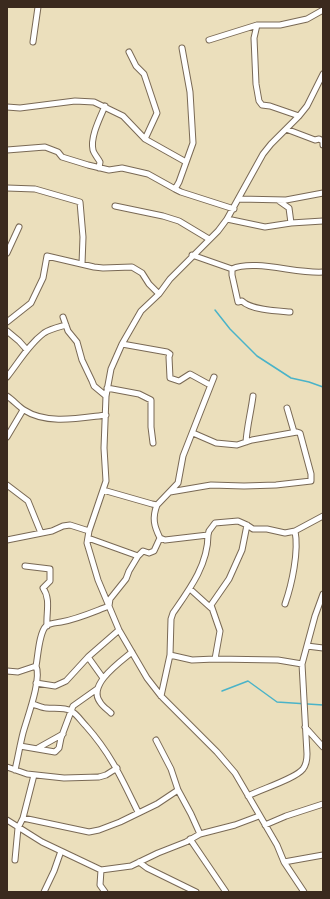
<!DOCTYPE html>
<style>
body{margin:0}
#map{position:relative;width:330px;height:899px;overflow:hidden;background:#ebdfbc;font-family:"Indie Flower",sans-serif}
canvas{display:block}
.frame{position:absolute;inset:0;border:8px solid #3b2a1e;pointer-events:none}
</style>
<div id="map">
<canvas width="330" height="899"></canvas>
<div class="frame"></div>
</div>
<script>
const context = document.querySelector('canvas').getContext('2d');
context.lineJoin = 'round';
function strokePath(path, color, width, dash) {
  context.strokeStyle = color;
  context.lineWidth = width;
  context.lineCap = dash ? 'butt' : 'round';
  context.setLineDash(dash || []);
  context.stroke(path);
}
strokePath(new Path2D(`
 M 215,310 L 230,329 L 257,356 L 291,378 L 309,382 L 323,387
 M 222,691 L 248,681 L 277,702 L 323,705`), '#4ab3c8', 1.5);
const minor = new Path2D(`
 M 257,25 L 254,38 L 256,84 L 259,101 L 262,105 L 270,106 L 299,116
 M 209,40 L 257,25 L 280,25 L 307,19 L 323,10
 M 33,42 L 38,7
 M 182,48 L 190,92 L 193,143 L 179,182 L 175,189 L 181,192 L 234,209
 M 129,52 L 136,66 L 144,74 L 157,113 L 145,139
 M 7,107 L 20,108 L 75,101 L 94,102 L 123,116 L 145,139 L 186,162
 M 286,129 L 315,140 L 319,139 L 323,141 L 323,145
 M 7,150 L 45,147 L 58,152 L 62,157 L 88,165 L 109,170 L 122,168 L 148,174 L 175,189
 M 99,168 L 100,162 C 98,158 94,154 93,150 C 90,137 100,118 105,106
 M 7,188 L 35,189 L 80,202 L 83,237 L 82,264
 M 239,199 L 286,200 L 323,193
 M 279,201 L 289,208 L 291,223
 M 115,206 L 163,216 L 179,221 L 209,239
 M 227,219 L 265,227 L 291,223 L 323,221
 M 7,253 L 19,227
 M 192,255 L 232,269 C 254,259 297,274 323,272
 M 232,269 L 232,275 L 238,302 L 242,301 C 251,310 277,311 290,312
 M 63,317 L 68,331 L 77,342 L 82,360 L 92,381 L 94,386 L 106,396
 M 7,322 L 31,303 L 43,278 L 47,256 L 94,267 L 103,268 L 132,267 L 142,273 L 149,284 L 159,294
 M 7,331 L 19,341 L 27,350
 M 122,344 L 167,352 L 170,354 L 169,357 L 170,378 L 179,381 L 190,374 L 210,385
 M 7,377 C 19,362 29,344 44,333 C 50,329 59,327 66,325
 M 107,388 L 139,394 L 151,400 L 151,427 L 153,443
 M 7,396 C 13,400 18,406 24,410 C 47,425 80,418 106,415
 M 287,408 L 294,432
 M 7,437 L 23,410
 M 246,442 C 247,426 251,412 253,396
 M 7,485 L 28,501 L 41,533
 M 103,490 L 152,504 L 157,505 L 178,483 L 183,456 L 214,377
 M 170,492 L 211,485 L 244,486 L 276,485 L 311,481 L 311,474 L 300,433 L 297,432 L 252,440 L 237,445 L 216,443 L 193,433
 M 157,505 C 152,518 154,526 160,538
 M 88,538 L 138,556 L 143,551 L 149,553 L 154,551 L 160,538 L 165,540 L 208,535 L 209,531 L 215,523 L 238,521 L 247,525 L 253,529 L 267,529 L 285,533 L 295,531 L 323,516
 M 7,540 L 52,531 L 63,526 L 70,525 L 89,531
 M 25,566 L 50,569 L 50,581 L 43,588 C 51,599 46,613 47,626
 M 190,589 L 211,608
 M 285,604 C 292,584 299,551 295,531
 M 307,646 L 323,648
 M 170,655 L 192,660 L 215,659 L 278,660 L 302,664
 M 88,657 L 103,678
 M 215,659 L 220,631 L 211,605 L 229,579 L 242,550 L 247,525
 M 7,671 L 18,672 L 36,666 C 38,656 39,633 46,626 C 50,623 56,623 61,622 C 78,619 93,612 109,606 L 110,599 L 126,579 L 129,571 L 138,556
 M 36,683 L 55,686 L 66,681 L 88,657 L 119,630
 M 161,696 L 170,655 L 171,619 L 173,613 C 189,590 208,565 208,535
 M 32,704 C 37,705 42,708 46,708 C 54,709 64,707 71,711 C 77,714 81,721 86,726 C 111,754 122,779 138,812
 M 111,713 C 108,710 102,706 100,702 C 87,685 120,662 132,652
 M 305,727 L 323,747
 M 156,740 L 171,769 L 178,790 L 191,814 L 200,834
 M 20,746 L 55,752 L 59,748 L 61,738 L 73,706 L 97,689
 M 38,748 L 63,734
 M 7,767 L 27,774 L 64,778 L 99,777 L 106,775 L 117,768
 M 15,770 C 18,757 20,745 23,733 C 27,718 42,679 36,666
 M 248,796 C 261,789 295,779 303,769 C 306,765 307,759 307,754 L 302,664 L 315,616 L 323,594
 M 23,818 L 34,775
 M 7,820 L 42,842 L 101,870 L 131,866 L 158,853 L 186,842 L 200,834 L 235,825 L 259,816
 M 265,825 L 286,816 L 323,804
 M 190,839 L 226,892
 M 15,860 L 18,828 L 23,818 L 89,832 L 99,830 L 120,822 L 157,804 L 178,790
 M 139,862 L 147,868 L 196,892
 M 284,862 L 323,855
 M 101,870 L 100,885 L 105,892
 M 44,892 L 54,871 L 61,851
 M 304,892 L 284,862 L 277,845 L 235,773 L 217,752 L 161,696 L 147,678 L 119,630 L 98,580 L 87,543 L 89,531 L 106,481 L 104,448 L 106,396 L 111,369 L 122,344 L 141,311 L 159,294 L 170,279 L 218,231 L 227,219 L 263,154 L 271,144 L 299,116 L 307,106 L 323,74`);
strokePath(minor, '#796955', 7);
strokePath(minor, '#fff', 5);
</script>
